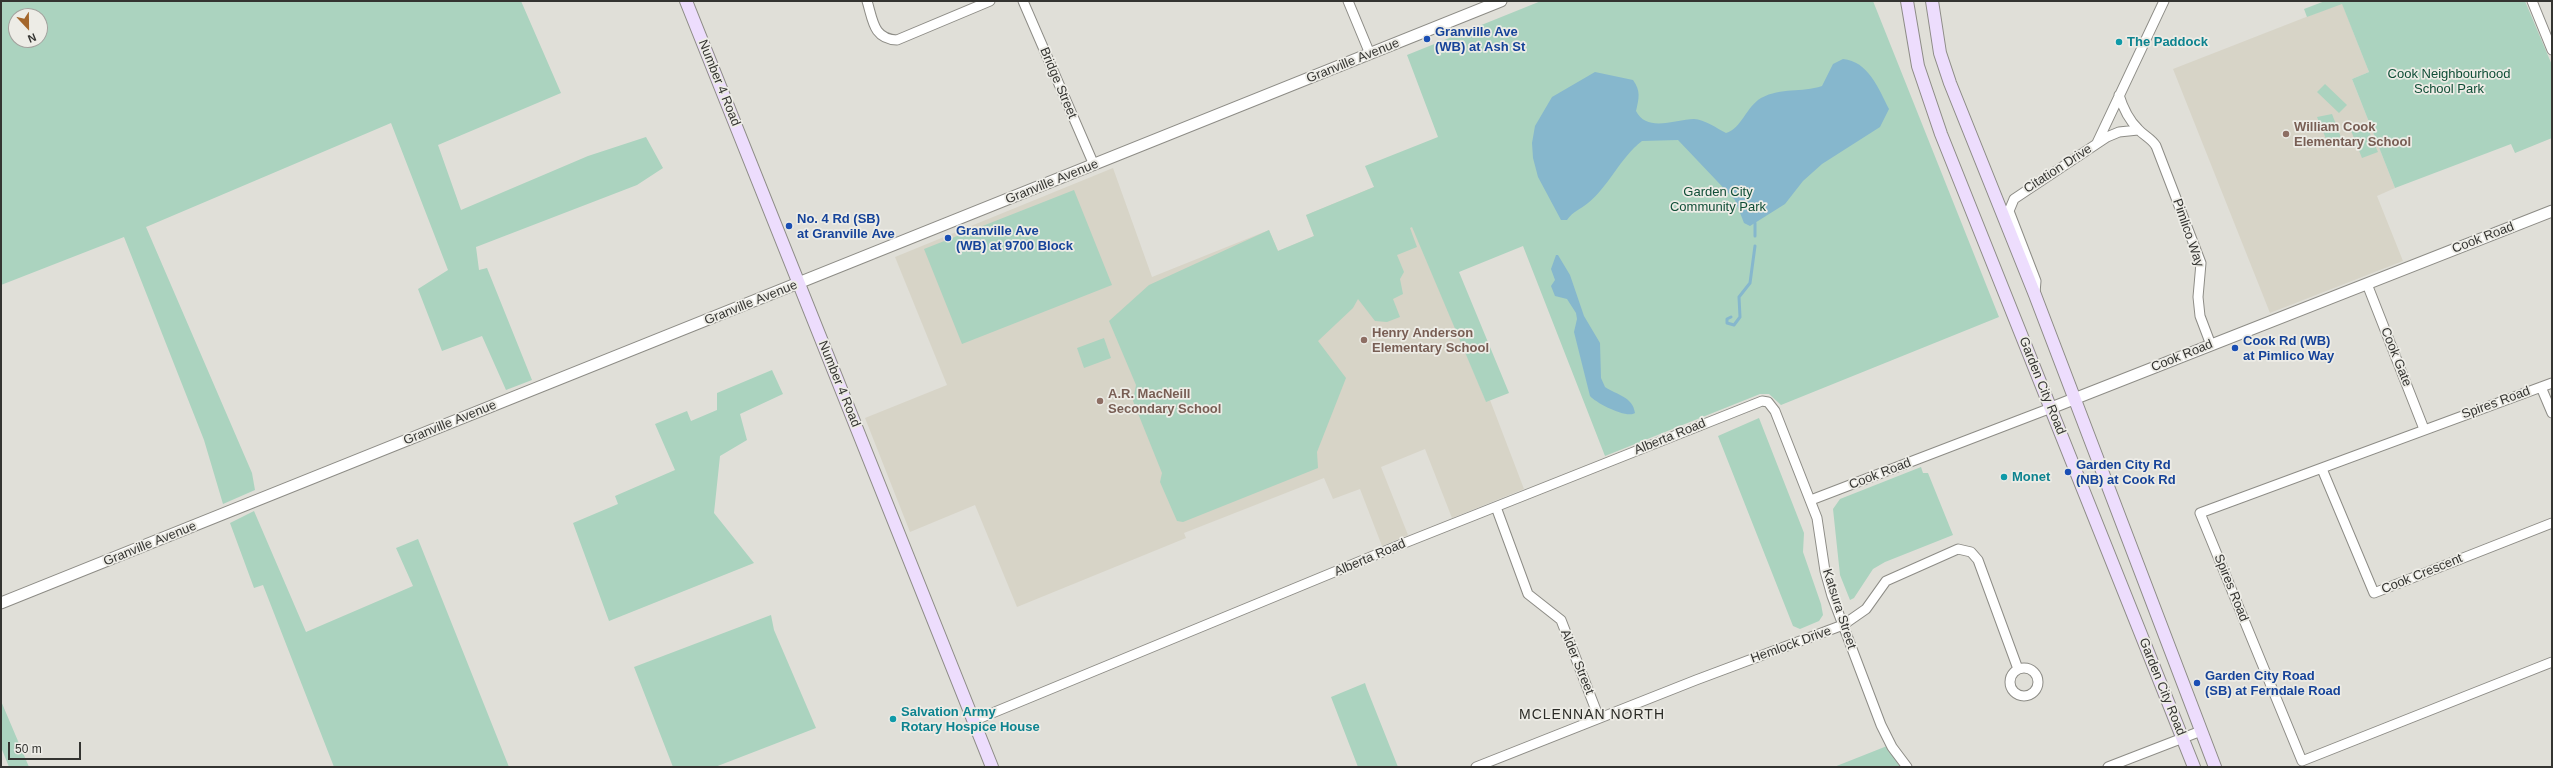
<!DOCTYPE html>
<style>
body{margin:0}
#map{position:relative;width:2553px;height:768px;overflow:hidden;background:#e0dfd8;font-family:Arial,sans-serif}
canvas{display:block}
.frame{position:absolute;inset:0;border:2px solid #343431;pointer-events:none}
.north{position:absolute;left:8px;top:8px;width:40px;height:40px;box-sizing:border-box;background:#edece6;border:1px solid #a3a29e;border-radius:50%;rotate:158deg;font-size:11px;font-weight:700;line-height:16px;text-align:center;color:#343431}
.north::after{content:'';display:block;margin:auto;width:14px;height:18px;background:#a4672c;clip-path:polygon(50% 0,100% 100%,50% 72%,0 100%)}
.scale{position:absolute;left:8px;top:742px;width:73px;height:18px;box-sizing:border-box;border:2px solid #343431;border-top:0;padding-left:5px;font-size:12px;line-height:14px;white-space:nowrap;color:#343431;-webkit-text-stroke:3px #edece6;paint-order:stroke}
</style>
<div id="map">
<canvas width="2553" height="768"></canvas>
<div class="frame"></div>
<div class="north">N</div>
<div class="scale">50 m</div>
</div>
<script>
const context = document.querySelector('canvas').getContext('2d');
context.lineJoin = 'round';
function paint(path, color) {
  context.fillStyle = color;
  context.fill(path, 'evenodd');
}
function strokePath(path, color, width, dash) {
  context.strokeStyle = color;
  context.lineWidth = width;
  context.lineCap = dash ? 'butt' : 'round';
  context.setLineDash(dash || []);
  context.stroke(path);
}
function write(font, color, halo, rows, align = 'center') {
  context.font = font + ' Arial,sans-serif';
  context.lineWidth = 3.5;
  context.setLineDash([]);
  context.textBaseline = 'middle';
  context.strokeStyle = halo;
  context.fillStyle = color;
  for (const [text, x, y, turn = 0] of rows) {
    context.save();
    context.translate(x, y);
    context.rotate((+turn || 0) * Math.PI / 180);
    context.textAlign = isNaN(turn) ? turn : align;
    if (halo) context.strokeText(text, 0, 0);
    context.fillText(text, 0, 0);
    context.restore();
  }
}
paint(new Path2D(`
 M 2342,3 L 2369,72 L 2352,79 L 2395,188 L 2377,196 L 2403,261 L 2270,313 L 2173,69 Z
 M 1113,168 L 1152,277 L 1269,230 L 1278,251 L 1314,236 L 1306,215 L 1393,179 L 1486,401 L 1490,400 L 1524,489 L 1452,518 L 1425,449 L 1381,467 L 1408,535 L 1382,546 L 1360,489 L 1333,499 L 1324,478 L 1184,533 L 1186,538 L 1017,607 L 975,505 L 910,532 L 865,418 L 947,385 L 895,257 Z`), '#d7d4c7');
paint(new Path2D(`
 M 1,1 L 521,1 L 561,93 L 438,145 L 461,210 L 588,156 L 646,137 L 663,168 L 637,185 L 476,247 L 479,270 L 487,268 L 532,380 L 506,390 L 482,336 L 442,351 L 418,289 L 448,270 L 391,123 L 146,227 L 252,473 L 255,490 L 223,504 L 204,440 L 124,237 L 1,285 ZM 16,16 L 40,16 L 40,40 L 16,40 Z
 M 1541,1 L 1873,1 L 1999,317 L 1781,405 L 1769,394 L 1760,394 L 1605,456 L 1523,246 L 1459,272 L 1509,393 L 1486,402 L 1412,227 L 1410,228 L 1417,247 L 1397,255 L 1404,272 L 1400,279 L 1403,294 L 1393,299 L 1400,317 L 1387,322 L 1375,321 L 1358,299 L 1353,308 L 1318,341 L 1346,378 L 1317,452 L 1318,468 L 1183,522 L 1177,521 L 1160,482 L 1162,473 L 1133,401 L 1136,385 L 1109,321 L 1149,285 L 1269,230 L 1278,251 L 1314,236 L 1306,215 L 1374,187 L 1365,166 L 1438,137 L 1407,55 Z
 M 2325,1 L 2525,1 L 2552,65 L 2552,138 L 2515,153 L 2511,144 L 2395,188 L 2352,79 L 2369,72 L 2342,4 L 2307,17 L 2304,9 Z
 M 2325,84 L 2347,105 L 2339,113 L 2317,92 Z
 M 2332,114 L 2342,140 L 2329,146 L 2317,117 Z
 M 2365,122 L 2378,152 L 2362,158 L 2350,128 Z
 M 1074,190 L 1112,285 L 962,344 L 924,249 Z
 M 1104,338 L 1111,358 L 1084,368 L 1077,348 Z
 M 772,370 L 783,394 L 740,414 L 747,440 L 720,456 L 714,513 L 754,563 L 609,621 L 573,523 L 618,504 L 615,496 L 675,470 L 655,424 L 687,411 L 691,421 L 717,410 L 717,393 Z
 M 1759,418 L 1804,533 L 1803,552 L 1821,604 L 1823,615 L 1819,621 L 1800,629 L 1793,626 L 1718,436 Z
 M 1921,467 L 1923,473 L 1928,473 L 1953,535 L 1885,562 L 1873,569 L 1854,598 L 1850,600 L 1840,575 L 1833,509 L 1840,499 Z
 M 254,511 L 306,632 L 413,586 L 396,548 L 418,539 L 509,767 L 334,767 L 263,585 L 254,588 L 230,523 Z
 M 771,615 L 774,630 L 816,728 L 715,767 L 673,767 L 634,667 Z
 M 1365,683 L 1367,689 L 1398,767 L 1358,767 L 1331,697 Z
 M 1,701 L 29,767 L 9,767 L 1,747 Z
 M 1887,746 L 1900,767 L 1834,767 Z`), '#abd3bf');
paint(new Path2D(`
 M 1843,59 C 1868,61 1879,89 1889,109 L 1880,127 L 1822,164 L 1803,181 L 1785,204 L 1750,226 L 1744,223 L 1735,200 L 1678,140 L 1642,141 C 1620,158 1609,186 1588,203 C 1580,210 1573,211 1567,220 L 1561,220 L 1538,177 L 1533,158 L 1532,143 L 1535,126 L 1552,97 L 1595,72 L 1633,80 C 1641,91 1639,98 1636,111 C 1647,133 1676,119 1694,119 C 1704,119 1718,129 1726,133 C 1742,128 1746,107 1761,98 C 1782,87 1801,93 1822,86 L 1833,64 Z
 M 1556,255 L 1558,255 L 1570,275 L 1584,316 L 1600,343 L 1601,378 L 1605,387 C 1617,395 1633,397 1635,413 C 1627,419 1596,403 1590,396 L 1574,332 L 1577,319 L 1576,313 L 1567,299 L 1555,296 L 1551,286 L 1555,280 L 1551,269 Z`), '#86b7cd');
strokePath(new Path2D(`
 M 1755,236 L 1755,223
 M 1731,317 L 1727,319 L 1727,323 L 1734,325 L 1740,317 L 1739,297 L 1750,283 L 1755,246`), '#86b7cd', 3);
const minor = new Path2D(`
 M 867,1 C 873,20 873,39 897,40 L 990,1
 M 1023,1 L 1094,165
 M 1348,1 L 1370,54
 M 2532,1 L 2552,50
 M 2119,95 C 2123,108 2128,119 2138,129 C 2144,136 2151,138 2156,146 L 2201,263 L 2198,297 L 2200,316 L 2211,345
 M 2097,143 L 2164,1
 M 2367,284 L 2424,429
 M 2035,293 L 2036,281 L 2009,211 L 2014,199 L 2107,137 L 2119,132 L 2138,130
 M 2552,383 L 2200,513 L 2302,761 L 2552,662
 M 2541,387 L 2552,413
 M 2322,469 L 2374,593 L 2552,523
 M 1811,500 L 2051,408
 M 1496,507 L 1528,594 L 1561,620 L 1599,718
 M2010 682a14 14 0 1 1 28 0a14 14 0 1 1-28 0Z
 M 973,721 L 1402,544 L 1762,401 L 1768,402 L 1775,411 L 1817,518 L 1825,571 L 1832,596 L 1881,725 L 1892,747 L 1907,767
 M 1476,767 L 1696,680 L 1843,625 L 1866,609 L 1886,581 L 1958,549 L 1971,552 L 1978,560 L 2018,669
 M 2108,767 L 2201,731`);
const tertiary = new Path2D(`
 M 2051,408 L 2552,211
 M 1,603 L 1501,1`);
const secondary = new Path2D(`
 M 686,1 L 992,767
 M 1907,1 L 1918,66 L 1941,134 L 2194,767
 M 1932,1 L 1940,53 L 1950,83 L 2035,295 L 2215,767`);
strokePath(minor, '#8d8c86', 11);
strokePath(tertiary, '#8d8c86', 13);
strokePath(secondary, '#8d8c86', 14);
strokePath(minor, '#fff', 9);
strokePath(tertiary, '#fff', 11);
strokePath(secondary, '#edddfd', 12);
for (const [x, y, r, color] of [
 [1427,39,4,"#1a4fb4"],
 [2119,42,4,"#0f9aa8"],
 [2286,134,4,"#8d6e63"],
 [789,226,4,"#1a4fb4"],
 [948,238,4,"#1a4fb4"],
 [1364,340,4,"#8d6e63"],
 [2235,348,4,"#1a4fb4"],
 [1100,401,4,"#8d6e63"],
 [2068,472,4,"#1a4fb4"],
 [2004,477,4,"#0f9aa8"],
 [2197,683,4,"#1a4fb4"],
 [893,719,4,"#0f9aa8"]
]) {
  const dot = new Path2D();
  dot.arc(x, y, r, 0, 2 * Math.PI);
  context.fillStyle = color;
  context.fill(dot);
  strokePath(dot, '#edece6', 1.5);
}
write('bold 13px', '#164399', '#edece6', [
 ["Granville Ave",1435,32],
 ["(WB) at Ash St",1435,47],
 ["No. 4 Rd (SB)",797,219],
 ["at Granville Ave",797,234],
 ["Granville Ave",956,231],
 ["(WB) at 9700 Block",956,246],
 ["Cook Rd (WB)",2243,341],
 ["at Pimlico Way",2243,356],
 ["Garden City Rd",2076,465],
 ["(NB) at Cook Rd",2076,480],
 ["Garden City Road",2205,676],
 ["(SB) at Ferndale Road",2205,691]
], 'left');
write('bold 13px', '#0d838f', '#edece6', [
 ["The Paddock",2127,42],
 ["Monet",2012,477],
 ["Salvation Army",901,712],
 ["Rotary Hospice House",901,727]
], 'left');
write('13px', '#343431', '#edece6', [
 ["Granville Avenue",1353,61,-22],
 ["Number 4 Road",719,83,68],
 ["Bridge Street",1058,83,67],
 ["Citation Drive",2058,169,-33],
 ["Granville Avenue",1052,182,-22],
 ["Pimlico Way",2188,233,71],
 ["Cook Road",2483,238,-21],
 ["Granville Avenue",751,303,-22],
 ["Cook Road",2182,356,-22],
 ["Cook Gate",2396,357,68],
 ["Number 4 Road",839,384,68],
 ["Garden City Road",2042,386,68],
 ["Spires Road",2496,403,-20],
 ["Granville Avenue",450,423,-22],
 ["Alberta Road",1670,437,-22],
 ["Cook Road",1880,474,-21],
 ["Granville Avenue",150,544,-22],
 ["Alberta Road",1370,558,-23],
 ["Cook Crescent",2422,574,-22],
 ["Spires Road",2231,588,68],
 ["Katsura Street",1839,609,72],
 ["Hemlock Drive",1791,645,-20],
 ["Alder Street",1577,662,68],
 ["Garden City Road",2162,687,68]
]);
write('13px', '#104e37', '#edece6', [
 ["Cook Neighbourhood",2449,74],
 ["School Park",2449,89],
 ["Garden City",1718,192],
 ["Community Park",1718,207]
]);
write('bold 13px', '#785e54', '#edece6', [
 ["William Cook",2294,127],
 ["Elementary School",2294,142],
 ["Henry Anderson",1372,333],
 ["Elementary School",1372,348],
 ["A.R. MacNeill",1108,394],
 ["Secondary School",1108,409]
], 'left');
context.letterSpacing = '1px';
write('14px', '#2b2b26', '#edece6', [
 ["MCLENNAN NORTH",1592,715]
]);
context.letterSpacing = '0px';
</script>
